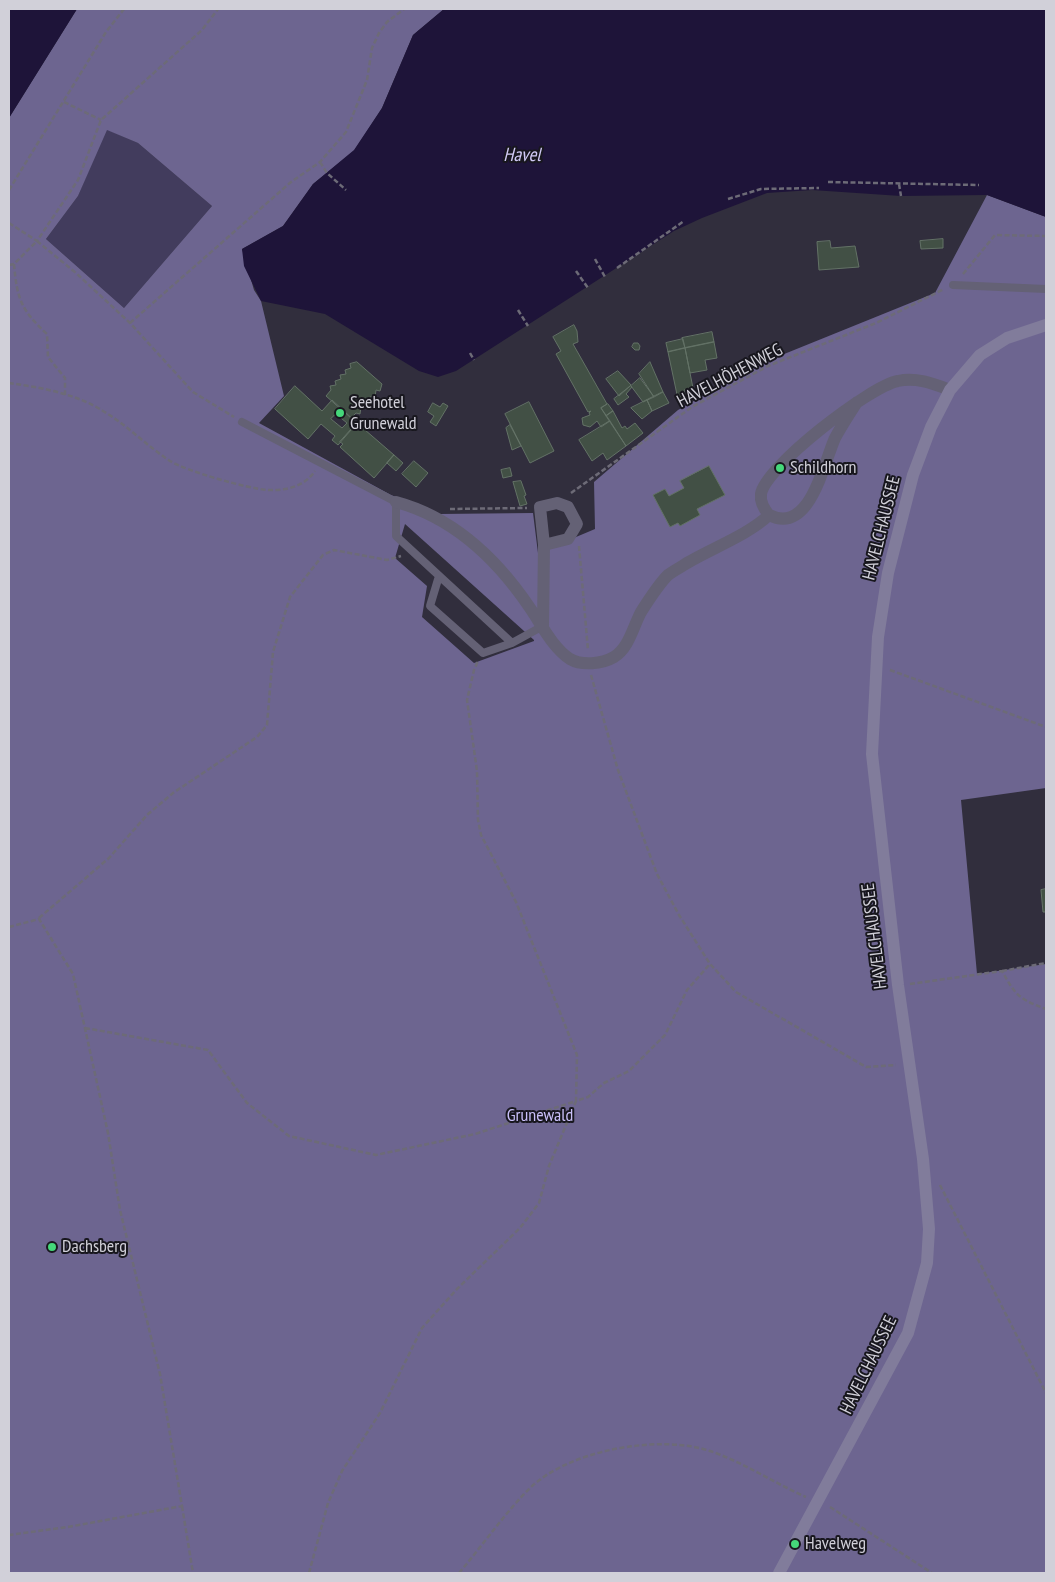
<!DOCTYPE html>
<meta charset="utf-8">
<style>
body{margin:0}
#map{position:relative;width:1055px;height:1582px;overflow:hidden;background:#312e3d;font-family:"PT Sans Narrow",sans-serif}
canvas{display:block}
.frame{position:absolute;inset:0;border:10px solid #d1d0d9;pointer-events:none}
</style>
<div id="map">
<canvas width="1055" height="1582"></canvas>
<div class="frame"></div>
</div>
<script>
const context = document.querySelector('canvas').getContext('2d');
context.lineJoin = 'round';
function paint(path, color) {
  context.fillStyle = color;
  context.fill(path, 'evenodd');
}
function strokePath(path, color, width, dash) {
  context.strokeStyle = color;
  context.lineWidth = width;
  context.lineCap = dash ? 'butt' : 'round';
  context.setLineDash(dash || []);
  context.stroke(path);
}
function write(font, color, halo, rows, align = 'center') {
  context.font = font + ' "PT Sans Narrow",sans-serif';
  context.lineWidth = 4;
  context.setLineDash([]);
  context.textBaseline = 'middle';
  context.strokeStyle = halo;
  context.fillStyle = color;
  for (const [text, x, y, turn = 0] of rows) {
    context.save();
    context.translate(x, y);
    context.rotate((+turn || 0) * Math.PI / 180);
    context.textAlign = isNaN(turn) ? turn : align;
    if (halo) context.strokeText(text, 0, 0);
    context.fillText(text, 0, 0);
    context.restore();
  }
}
paint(new Path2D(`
 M 106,129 L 138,143 L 212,206 L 124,308 L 46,239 L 78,196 Z`), '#423c5d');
paint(new Path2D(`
 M 77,9 L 444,9 L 413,35 L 382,108 L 354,151 L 313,184 L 283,226 L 242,249 L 254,290 L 261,301 L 284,396 L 259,423 L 391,495 L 439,514 L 533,513 L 538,553 L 595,529 L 594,482 L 678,410 L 757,365 L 935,293 L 987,195 L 1046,217 L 1046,788 L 961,800 L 977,974 L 1046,964 L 1046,1573 L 9,1573 L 9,118 ZM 107,130 L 138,143 L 212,206 L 124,308 L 46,239 L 78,196 ZM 405,524 L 534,640 L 534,641 L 474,663 L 422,617 L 427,586 L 395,558 Z`), '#6d6590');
paint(new Path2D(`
 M 9,9 L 77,9 L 9,118 Z
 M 444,9 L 1046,9 L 1046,217 L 987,195 L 901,196 L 812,190 L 767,193 L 702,218 L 674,231 L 456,371 L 438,377 L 419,371 L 325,314 L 261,301 L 244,266 L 242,249 L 283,226 L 313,184 L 354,150 L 382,108 L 413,35 Z`), '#1e1439');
const building = new Path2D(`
 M 943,239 L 943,248 L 921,249 L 920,241 Z
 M 830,241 L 831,248 L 855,246 L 859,267 L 819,270 L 817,242 Z
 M 574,325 L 577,331 L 578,342 L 573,344 L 607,404 L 601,408 L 610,421 L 601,427 L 597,421 L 590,427 L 583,425 L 582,418 L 590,415 L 589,413 L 591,411 L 588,412 L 556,354 L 561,351 L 553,337 Z
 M 712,332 L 714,342 L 685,348 L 682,338 Z
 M 683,339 L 685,348 L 668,352 L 666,343 Z
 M 714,342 L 717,358 L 705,360 L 707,370 L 690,373 L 685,348 Z
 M 634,343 L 638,343 L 640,346 L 639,350 L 635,350 L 632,347 Z
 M 685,348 L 693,388 L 684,390 L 686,398 L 679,404 L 668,352 Z
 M 357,362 L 382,384 L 380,391 L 376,390 L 375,397 L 371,396 L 370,402 L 366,402 L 365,408 L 361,407 L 360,414 L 356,413 L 351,418 L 326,396 L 331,390 L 330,386 L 336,385 L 335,381 L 341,379 L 340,375 L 346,374 L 345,370 L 351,368 L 350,364 Z
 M 650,362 L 663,392 L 654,397 L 639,374 Z
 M 618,371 L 631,385 L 619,396 L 606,379 Z
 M 640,378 L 654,397 L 643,402 L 631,386 Z
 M 295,386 L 322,411 L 332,400 L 357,423 L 338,445 L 332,440 L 335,436 L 321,424 L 308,439 L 275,409 ZM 336,414 L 347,423 L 342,428 L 331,419 Z
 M 631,386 L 632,387 L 626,394 L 629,397 L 618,405 L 614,399 Z
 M 663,392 L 669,403 L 652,411 L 647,400 Z
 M 647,400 L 652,411 L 642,419 L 631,408 Z
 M 529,402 L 554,451 L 530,463 L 505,414 Z
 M 433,403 L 440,407 L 443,403 L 448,406 L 436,426 L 430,422 L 434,416 L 428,412 Z
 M 608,404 L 613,411 L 606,416 L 601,408 Z
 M 613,411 L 622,428 L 625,426 L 627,429 L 635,423 L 643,433 L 626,446 L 606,416 Z
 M 610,421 L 626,446 L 607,460 L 603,453 L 592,461 L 579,440 Z
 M 357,423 L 394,455 L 374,478 L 340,447 L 343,444 L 340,442 Z
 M 510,425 L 521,446 L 512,450 L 506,428 Z
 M 394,455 L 403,463 L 396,471 L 387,463 Z
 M 414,461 L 428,473 L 416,487 L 402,474 Z
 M 709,466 L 725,495 L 697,509 L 700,515 L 680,526 L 678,523 L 670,527 L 653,495 L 665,489 L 669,496 L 684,488 L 680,481 Z
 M 510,468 L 512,476 L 503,478 L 501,470 Z
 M 521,481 L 526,495 L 524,496 L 527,504 L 520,506 L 513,482 Z
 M 1046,889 L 1046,912 L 1043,912 L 1041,890 Z`);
paint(building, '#425045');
strokePath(building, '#637266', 1);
strokePath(new Path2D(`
 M 64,102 L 101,120
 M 320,162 L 327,173 L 346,190
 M 828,182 L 979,185
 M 899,184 L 901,196
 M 9,190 L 106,32 L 124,9
 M 728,199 L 761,189 L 819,188
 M 9,223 L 37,241 L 78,180 L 101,120 L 202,30 L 218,9
 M 595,259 L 605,277
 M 14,264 C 17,299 21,310 47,334 L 48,357 L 65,378 L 65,395
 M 9,265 L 14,264 L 37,241 L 76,273 L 130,323 L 193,392 L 234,417
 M 617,268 L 684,221
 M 576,271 L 588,288
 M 963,274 L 995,235 L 1046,236
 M 518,310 L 528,326
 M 130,323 L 291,182 L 320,162 L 346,132 L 367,80 L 372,48 L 379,33 L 387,22 L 404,9
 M 470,353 L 474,360
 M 9,383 C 39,387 77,394 103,411 C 127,425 147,446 170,461 C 186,471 249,489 268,490 C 286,491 305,486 315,471
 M 571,493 L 692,407 L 768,366 L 876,323 L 944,289
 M 450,509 L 527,508
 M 579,546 L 588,650
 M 890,670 L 1046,727
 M 591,675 L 618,770 L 657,874 L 679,915 L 710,964 L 736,992 L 866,1067 L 896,1065
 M 39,918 L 109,858 L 147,815 L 173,793 L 257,737 L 267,725 L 273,652 L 290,597 L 323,555 L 334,550 L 387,560 L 401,556
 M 9,927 L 39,919 L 73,974 L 108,1133 L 120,1210 L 160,1374 L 182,1506 L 68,1527 L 9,1535
 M 1002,971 L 1046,963
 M 910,984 L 1002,971 C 1016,996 1019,999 1046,1009
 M 85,1028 L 208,1050 L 247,1103 L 289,1136 L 376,1155 L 475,1134 L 576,1101 L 577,1055 L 516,902 L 481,835 L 478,820 L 477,771 L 467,700 L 474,670 L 478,661
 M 940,1185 L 1046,1393
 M 182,1506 L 193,1573
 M 830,1507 L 932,1573
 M 309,1573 L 328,1503 L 342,1471 L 380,1413 L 422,1328 L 457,1289 L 520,1228 L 539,1203 L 549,1166 L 576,1101 L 588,1097 L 604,1083 L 629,1071 L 665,1035 L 687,990 L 710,964
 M 459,1573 C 483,1545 504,1514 530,1488 C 569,1450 659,1434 710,1451 C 743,1462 774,1483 806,1497`), '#6d6b77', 2.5, [5, 2.5]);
strokePath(new Path2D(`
 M 953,285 L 1046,289
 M 242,422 L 396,502 L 396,536 L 512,643 L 543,626
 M 439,576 L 430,606 L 483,653 L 512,643`), '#646175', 8);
strokePath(new Path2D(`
 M 857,402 C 850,413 842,425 835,438 C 823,465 810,535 769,515 C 764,509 760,502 761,494 C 765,467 870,386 898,381 C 917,377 934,384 950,390
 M 396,502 C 455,518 497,559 530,608 C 541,624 553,648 570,659 C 582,666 602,664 614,657 C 629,648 633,627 641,612 C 648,601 658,585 668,575 C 673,571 681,567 687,563 C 712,548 748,535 769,515
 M 543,626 L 544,545 L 540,507 L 557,503 L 568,507 L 577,524 L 568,539 L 544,545`), '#646175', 12);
strokePath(new Path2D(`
 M 779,1573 L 908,1333 L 927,1263 L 929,1229 L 923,1159 L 898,985 L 872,754 L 878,637 L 888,573 L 913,475 L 931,427 L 950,390 L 980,355 L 1007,338 L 1046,325`), '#817c9b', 12);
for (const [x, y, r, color] of [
 [340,413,5,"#45d77a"],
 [780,468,5,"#45d77a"],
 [52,1247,5,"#45d77a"],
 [795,1544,5,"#45d77a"]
]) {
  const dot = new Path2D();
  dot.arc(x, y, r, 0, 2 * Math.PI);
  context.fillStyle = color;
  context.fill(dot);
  strokePath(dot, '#18171e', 2);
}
write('18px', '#d1d0d9', '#18171e', [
 ["HAVELHÖHENWEG",730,376,-28],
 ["HAVELCHAUSSEE",882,528,-76],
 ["HAVELCHAUSSEE",875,936,-97],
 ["HAVELCHAUSSEE",869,1365,-64]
]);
write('18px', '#d1d0d9', '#18171e', [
 ["Seehotel",350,403],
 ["Grunewald",350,424],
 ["Schildhorn",790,468],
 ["Dachsberg",62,1247],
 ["Havelweg",805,1544]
], 'left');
write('18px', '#cac0f9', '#18171e', [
 ["Grunewald",540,1116]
]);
write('italic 19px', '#d0c9f4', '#18171e', [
 ["Havel",522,156]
]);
</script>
